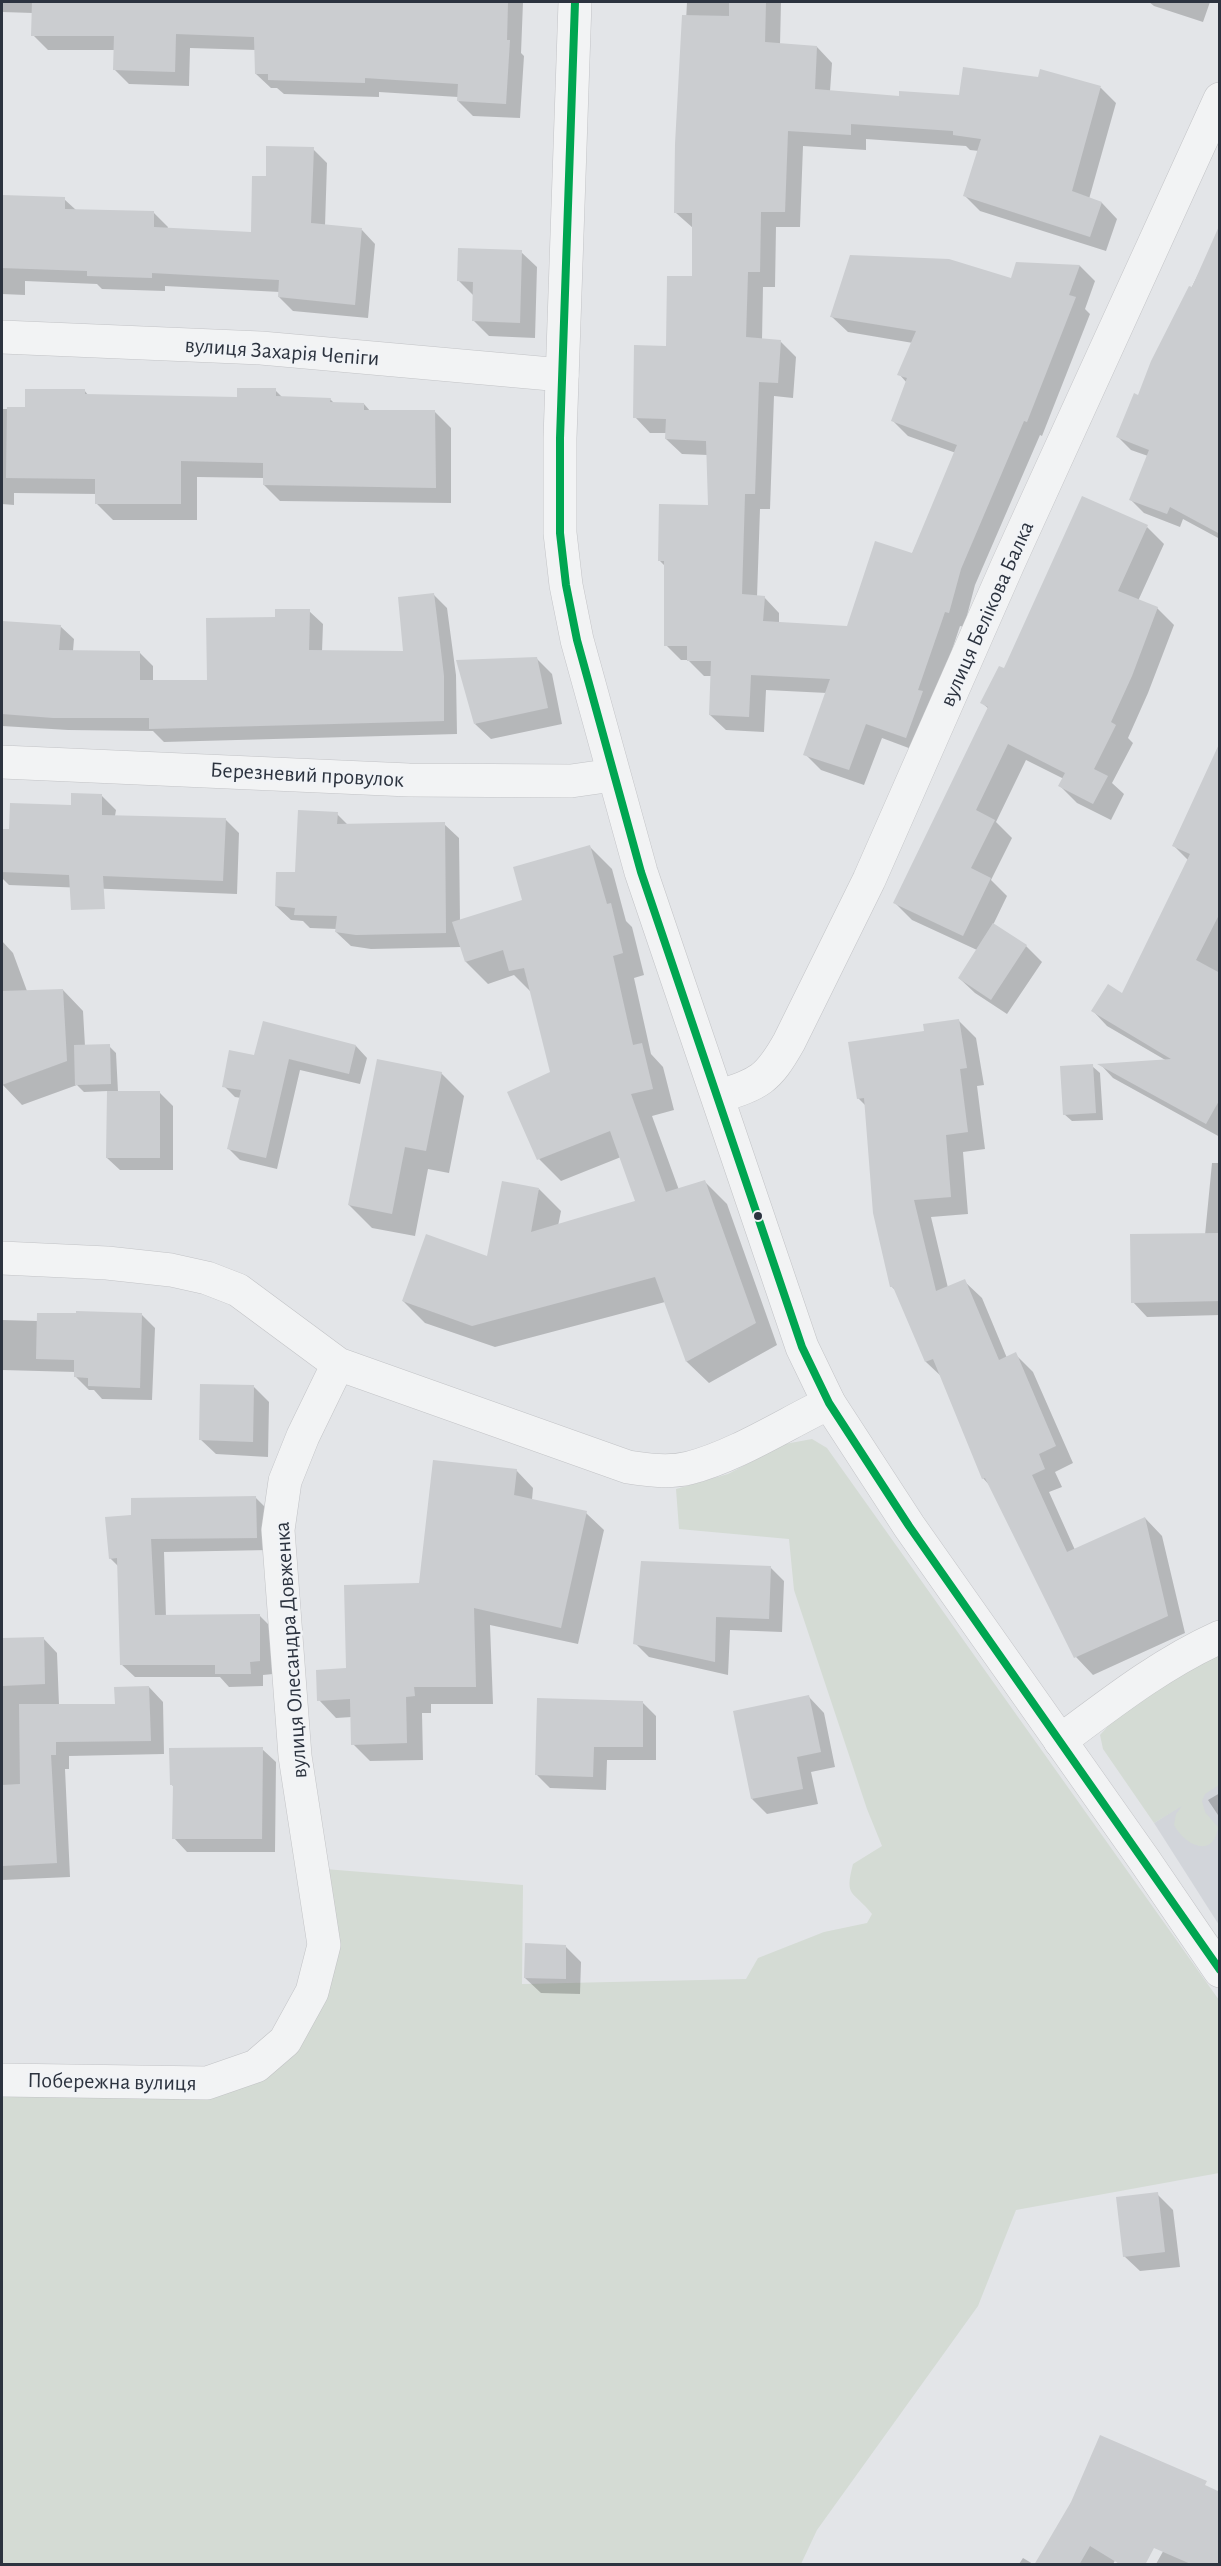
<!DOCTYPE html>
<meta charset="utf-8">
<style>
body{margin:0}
#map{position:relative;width:1221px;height:2566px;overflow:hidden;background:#e3e5e8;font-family:"Alegreya Sans",sans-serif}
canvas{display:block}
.frame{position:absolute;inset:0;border:3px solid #2c333f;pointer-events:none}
</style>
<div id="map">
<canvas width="1221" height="2566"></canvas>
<div class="frame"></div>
</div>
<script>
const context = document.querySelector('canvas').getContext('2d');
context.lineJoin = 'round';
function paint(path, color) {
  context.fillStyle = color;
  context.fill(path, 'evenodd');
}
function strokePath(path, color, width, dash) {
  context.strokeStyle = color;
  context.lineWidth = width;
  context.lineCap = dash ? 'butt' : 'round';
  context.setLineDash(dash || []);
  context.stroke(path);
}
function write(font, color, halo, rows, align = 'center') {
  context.font = font + ' "Alegreya Sans",sans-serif';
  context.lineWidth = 5;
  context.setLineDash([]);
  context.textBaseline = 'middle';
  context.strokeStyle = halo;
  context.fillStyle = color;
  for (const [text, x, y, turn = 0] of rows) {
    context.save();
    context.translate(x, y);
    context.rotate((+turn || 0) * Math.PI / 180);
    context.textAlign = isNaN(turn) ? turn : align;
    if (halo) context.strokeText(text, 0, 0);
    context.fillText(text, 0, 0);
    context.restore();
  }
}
paint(new Path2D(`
 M 1219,1781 L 1219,1925 L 1154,1823 Z`), '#d2d5da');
paint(new Path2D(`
 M 812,1439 L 827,1448 L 1219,2000 L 1219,2173 L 1016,2210 L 978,2306 L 817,2530 L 801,2564 L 2,2564 L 2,2091 L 168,2093 L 293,2052 L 325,1869 L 523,1885 L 522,1984 L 746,1979 L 758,1958 L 824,1932 L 867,1923 L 872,1914 C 853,1890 844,1898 853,1864 L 882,1846 L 867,1809 L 794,1590 L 789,1539 L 679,1529 L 676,1489 L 728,1474 L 785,1444 Z
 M 1219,1651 L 1219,1785 L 1205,1794 L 1202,1801 L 1205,1812 L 1218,1827 C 1214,1859 1185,1846 1174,1825 L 1176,1814 L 1182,1806 L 1154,1823 L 1103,1749 L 1100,1735 L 1128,1704 Z`), '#d4dbd4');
paint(new Path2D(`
 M 2,2 L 523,2 L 521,53 L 524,56 L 520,118 L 473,116 L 458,101 L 458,97 L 379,92 L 379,97 L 284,94 L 277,88 L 271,88 L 256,74 L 256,50 L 190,48 L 189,86 L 129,84 L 114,69 L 115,50 L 48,50 L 33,35 L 33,13 L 2,12 Z
 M 687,2 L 781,2 L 780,45 L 817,47 L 832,63 L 830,91 L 900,97 L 960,96 L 1039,78 L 1041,71 L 1101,88 L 1116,103 L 1089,199 L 1102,203 L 1117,219 L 1106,251 L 980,211 L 964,195 L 979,151 L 970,150 L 966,146 L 866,139 L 866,150 L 803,146 L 800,227 L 776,227 L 775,287 L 763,287 L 762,340 L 780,341 L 796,357 L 793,398 L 774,396 L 770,509 L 760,509 L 757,597 L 764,597 L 779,613 L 779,624 L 848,627 L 912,554 L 956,453 L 908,436 L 893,421 L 907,383 L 899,374 L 913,343 L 848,332 L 832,317 L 1080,266 L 1095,281 L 1085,309 L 1090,314 L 1042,436 L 1040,435 L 975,585 L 964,627 L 960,626 L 934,704 L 922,753 L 882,738 L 864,785 L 821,770 L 805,754 L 827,693 L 766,690 L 764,732 L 726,730 L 710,715 L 712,676 L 704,676 L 688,660 L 681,660 L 666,645 L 666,567 L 659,560 L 709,507 L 708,455 L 682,454 L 666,439 L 666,433 L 650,433 L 635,417 L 668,347 L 693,278 L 693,228 L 676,213 Z
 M 1149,2 L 1210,2 L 1203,22 L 1154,6 Z
 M 313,149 L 327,163 L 325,226 L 362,230 L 375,244 L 368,318 L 293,311 L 279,297 L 280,292 L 165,286 L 165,291 L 102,289 L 97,284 L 25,281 L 25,295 L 2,294 L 2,197 L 64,199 L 76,210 L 154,213 L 168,227 L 167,230 L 252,234 L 267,177 Z
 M 1220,230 L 1220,539 L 1183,519 L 1180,527 L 1144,513 L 1131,500 L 1148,456 L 1131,450 L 1118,437 Z
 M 521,252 L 537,267 L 535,338 L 489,336 L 473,320 L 474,296 L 458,280 Z
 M 84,390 L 89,396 L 239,398 L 275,390 L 283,398 L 330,399 L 334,403 L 364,404 L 371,412 L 435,412 L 451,428 L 451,503 L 280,501 L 264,485 L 264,478 L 197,477 L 197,520 L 113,520 L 97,504 L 97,494 L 14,493 L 14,505 L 2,504 L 2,409 L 26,409 Z
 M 1147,527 L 1164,544 L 1138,601 L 1157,608 L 1174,625 L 1148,693 L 1128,738 L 1133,743 L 1112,783 L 1124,794 L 1111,820 L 1077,803 L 1060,786 L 1064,779 L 1026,760 L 996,822 L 1012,838 L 991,880 L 1007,896 L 993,925 L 1026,946 L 1042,962 L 1007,1014 L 975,993 L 959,978 L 977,950 L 912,920 L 895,903 L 989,709 L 982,703 L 1005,671 Z
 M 434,595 L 447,608 L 456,675 L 457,734 L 164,742 L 153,731 L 68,730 L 2,726 L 2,623 L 60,626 L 74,639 L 73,651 L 140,653 L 153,666 L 153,681 L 209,681 L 276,619 L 309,611 L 323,624 L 322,652 L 405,653 Z
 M 536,658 L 552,674 L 562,724 L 491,739 L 475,724 Z
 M 1220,747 L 1220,1137 L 1113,1078 L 1101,1065 L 1167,1061 L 1107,1026 L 1093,1011 L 1123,996 L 1188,860 L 1173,845 Z
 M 102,796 L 116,810 L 115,816 L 226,820 L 239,833 L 237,894 L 9,885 L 2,878 L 2,831 L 10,831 Z
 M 337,814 L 348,825 L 444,824 L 459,838 L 460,921 L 524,901 L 590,847 L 612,869 L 626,921 L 632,927 L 644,975 L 634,978 L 651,1054 L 663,1067 L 674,1110 L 652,1116 L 679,1190 L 705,1182 L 727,1204 L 777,1345 L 709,1383 L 687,1362 L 665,1302 L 495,1347 L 425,1323 L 403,1301 L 488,1258 L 539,1189 L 561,1211 L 558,1226 L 637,1202 L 621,1157 L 561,1181 L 539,1159 L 552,1073 L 531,992 L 514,975 L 488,984 L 466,962 L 461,947 L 371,949 L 351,946 L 336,932 L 337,929 L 310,928 L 303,921 L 291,920 L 276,906 Z
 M 2,941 L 13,953 L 27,991 L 63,990 L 83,1011 L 85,1046 L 109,1046 L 116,1053 L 118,1092 L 160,1093 L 173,1106 L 173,1170 L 120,1170 L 107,1158 L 108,1091 L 84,1092 L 77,1085 L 22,1105 L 2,1084 Z
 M 959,1021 L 976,1038 L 984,1085 L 977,1086 L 985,1149 L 963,1152 L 968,1214 L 931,1217 L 948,1288 L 964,1281 L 982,1298 L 1007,1358 L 1015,1354 L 1033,1372 L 1073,1463 L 1055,1472 L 1062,1487 L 1049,1492 L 1075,1550 L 1145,1518 L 1162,1536 L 1185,1633 L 1093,1675 L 1076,1657 L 991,1487 L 983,1478 L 943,1378 L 926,1362 L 897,1292 L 892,1287 L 866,1106 L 858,1098 L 926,1032 Z
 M 356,1046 L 367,1058 L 360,1084 L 300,1070 L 277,1169 L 240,1160 L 229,1149 L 241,1098 L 235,1097 L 224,1086 L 255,1057 Z
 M 1092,1066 L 1100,1073 L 1103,1120 L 1072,1121 L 1064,1114 Z
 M 441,1073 L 464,1096 L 449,1173 L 428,1169 L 415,1236 L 372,1228 L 349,1205 Z
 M 1212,1163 L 1220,1163 L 1220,1315 L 1147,1317 L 1133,1302 L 1205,1235 Z
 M 142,1315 L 155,1328 L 152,1400 L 102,1399 L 94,1390 L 89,1390 L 76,1377 L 76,1372 L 2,1370 L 2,1320 L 38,1321 Z
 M 253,1386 L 269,1402 L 268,1457 L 216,1454 L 200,1439 Z
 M 516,1470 L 533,1488 L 532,1500 L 586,1513 L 604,1530 L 578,1644 L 490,1625 L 493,1704 L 431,1704 L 431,1713 L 422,1713 L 423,1760 L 370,1761 L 353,1744 L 352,1717 L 336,1718 L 319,1700 Z
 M 256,1498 L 269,1511 L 269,1550 L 164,1552 L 166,1617 L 260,1616 L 273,1629 L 273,1674 L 263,1675 L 263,1686 L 229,1687 L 220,1677 L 135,1677 L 121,1664 L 119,1567 L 110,1558 L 106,1519 Z
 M 770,1567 L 784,1581 L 782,1632 L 730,1630 L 728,1675 L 649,1657 L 635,1643 Z
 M 43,1638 L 57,1653 L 59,1705 L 116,1705 L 149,1687 L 163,1702 L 164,1754 L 69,1756 L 69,1769 L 65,1769 L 70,1877 L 2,1880 L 2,1640 Z
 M 809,1697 L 824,1713 L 835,1767 L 811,1772 L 818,1804 L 767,1814 L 752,1799 Z
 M 642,1702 L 656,1716 L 656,1760 L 607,1760 L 606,1790 L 550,1788 L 537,1775 Z
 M 262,1749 L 276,1762 L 275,1852 L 187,1852 L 174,1838 L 175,1788 L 171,1784 Z
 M 1220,1793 L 1220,1818 L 1208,1800 Z
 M 566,1947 L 581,1962 L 580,1994 L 541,1993 L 525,1978 Z
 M 1157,2194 L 1173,2210 L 1180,2267 L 1140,2271 L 1124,2256 Z
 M 1167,2474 L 1113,2564 L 1036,2564 L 1072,2503 Z
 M 1200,2485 L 1220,2564 L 1156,2564 Z
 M 1023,2558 L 1033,2564 L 1019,2564 Z`), '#0003');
paint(new Path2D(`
 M 32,2 L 508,2 L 507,40 L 510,40 L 506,104 L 457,101 L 458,84 L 365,78 L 365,83 L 268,80 L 268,74 L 255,74 L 254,37 L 176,34 L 175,72 L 113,70 L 114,36 L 31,36 Z
 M 729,2 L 766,2 L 765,42 L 817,46 L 815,89 L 899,96 L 899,91 L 959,95 L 963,67 L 1038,77 L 1040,69 L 1101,86 L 1072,191 L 1102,202 L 1090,237 L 963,196 L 981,139 L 953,135 L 953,131 L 851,124 L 851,135 L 788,131 L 785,212 L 761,212 L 760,272 L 748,272 L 746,337 L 781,340 L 778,383 L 759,382 L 755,494 L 745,494 L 742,594 L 765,596 L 763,621 L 847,626 L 875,541 L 912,553 L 957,445 L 891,421 L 907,378 L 897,375 L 916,331 L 830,317 L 850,255 L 949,259 L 1011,278 L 1016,262 L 1080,265 L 1069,295 L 1076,297 L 1027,422 L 1024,421 L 961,569 L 949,613 L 945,612 L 918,690 L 923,691 L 906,738 L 866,724 L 849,770 L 803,755 L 830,679 L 751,675 L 749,717 L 709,715 L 711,661 L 687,661 L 687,646 L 664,646 L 664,561 L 658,561 L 659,504 L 708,505 L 706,441 L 665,439 L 666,419 L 633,418 L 634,345 L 666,346 L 667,276 L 692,276 L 692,213 L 674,213 L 675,144 L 682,15 L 729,16 Z
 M 266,146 L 314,147 L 311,223 L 362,228 L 355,305 L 278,297 L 279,280 L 152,273 L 152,278 L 87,276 L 87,271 L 2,268 L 2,195 L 65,197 L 65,209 L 154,211 L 154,227 L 251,232 L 252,176 L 266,176 Z
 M 1220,224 L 1220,534 L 1170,507 L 1167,514 L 1129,500 L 1149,450 L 1116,437 L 1134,393 L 1138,395 L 1151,361 L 1189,286 L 1192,287 Z
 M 458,248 L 522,250 L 520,323 L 472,321 L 473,282 L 457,281 Z
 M 237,388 L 276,388 L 276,396 L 331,398 L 330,402 L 364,403 L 364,410 L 435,410 L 436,488 L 263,485 L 263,463 L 181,461 L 181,504 L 95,504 L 95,479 L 6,478 L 7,407 L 25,407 L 25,389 L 85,389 L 85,394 L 237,397 Z
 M 1082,496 L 1148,525 L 1118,591 L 1158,607 L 1132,676 L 1111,722 L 1116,725 L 1094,769 L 1108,776 L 1093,804 L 1058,786 L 1065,773 L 1008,744 L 976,810 L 995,820 L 971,868 L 991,878 L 963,936 L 893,903 L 988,707 L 980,703 L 999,666 L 1004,668 Z
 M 434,593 L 444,676 L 444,721 L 149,729 L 149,718 L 53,718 L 2,714 L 2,621 L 61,625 L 59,650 L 140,651 L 140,680 L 207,680 L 206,618 L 275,617 L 275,609 L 310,609 L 309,650 L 403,651 L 398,597 Z
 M 537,657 L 548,708 L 474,724 L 456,660 Z
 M 1220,742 L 1220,913 L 1196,960 L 1220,973 L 1220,1099 L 1206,1124 L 1097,1064 L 1171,1059 L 1091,1011 L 1108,984 L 1122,993 L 1190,854 L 1172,846 Z
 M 71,793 L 102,794 L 102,815 L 226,818 L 223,881 L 103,876 L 105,909 L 71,910 L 69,875 L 2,872 L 2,829 L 9,829 L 10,803 L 71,805 Z
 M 298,810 L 338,812 L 337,824 L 445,822 L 446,933 L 356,935 L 335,932 L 337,916 L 294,915 L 295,908 L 275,906 L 276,872 L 295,872 Z
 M 590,845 L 607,904 L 611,903 L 623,953 L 613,956 L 633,1045 L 642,1043 L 653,1089 L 631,1094 L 666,1192 L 705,1180 L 756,1323 L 686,1362 L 655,1277 L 472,1326 L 402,1301 L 426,1234 L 487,1256 L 502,1181 L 539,1188 L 531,1232 L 635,1201 L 610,1131 L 537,1160 L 507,1092 L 550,1072 L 524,968 L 509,971 L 503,950 L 465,962 L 452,922 L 522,900 L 513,867 Z
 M 993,923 L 1027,945 L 991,1000 L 958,978 Z
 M 63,989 L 67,1061 L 2,1085 L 2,991 Z
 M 959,1019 L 967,1068 L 960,1069 L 968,1132 L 946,1135 L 951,1197 L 914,1200 L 936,1291 L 965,1279 L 999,1360 L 1016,1352 L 1056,1446 L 1039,1454 L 1045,1469 L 1032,1475 L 1067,1552 L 1145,1517 L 1168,1616 L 1074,1658 L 985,1478 L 982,1479 L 933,1359 L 925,1362 L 893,1287 L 890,1287 L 873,1213 L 864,1098 L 857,1099 L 848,1042 L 924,1031 L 923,1024 Z
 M 263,1021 L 356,1045 L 349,1074 L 289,1059 L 266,1158 L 227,1149 L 241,1090 L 222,1087 L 229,1050 L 254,1055 Z
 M 110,1044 L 111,1084 L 75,1085 L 74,1045 Z
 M 377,1059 L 442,1072 L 426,1151 L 405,1147 L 392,1214 L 348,1205 Z
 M 1093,1064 L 1096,1113 L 1063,1115 L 1060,1066 Z
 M 107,1091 L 160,1091 L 160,1158 L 106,1158 Z
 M 1220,1233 L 1220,1301 L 1131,1303 L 1130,1234 Z
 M 76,1311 L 142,1313 L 140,1388 L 88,1386 L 88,1378 L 74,1377 L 74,1360 L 36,1359 L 37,1313 L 76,1313 Z
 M 200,1384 L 254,1385 L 253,1442 L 199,1440 Z
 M 433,1460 L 517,1469 L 514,1495 L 587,1511 L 561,1628 L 474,1608 L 476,1687 L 414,1687 L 415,1696 L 406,1697 L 407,1743 L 351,1745 L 350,1699 L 317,1701 L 316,1670 L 346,1668 L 344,1585 L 419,1583 Z
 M 256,1496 L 257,1538 L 151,1539 L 155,1615 L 260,1614 L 260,1661 L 250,1662 L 251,1674 L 215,1674 L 215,1665 L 120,1665 L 117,1558 L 109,1559 L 105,1517 L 131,1515 L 131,1498 Z
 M 641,1561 L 771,1566 L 769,1619 L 716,1617 L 715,1662 L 633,1644 Z
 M 44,1637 L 45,1684 L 2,1686 L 2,1638 Z
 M 149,1686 L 151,1741 L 56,1742 L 56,1755 L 51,1755 L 57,1863 L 2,1866 L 2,1785 L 20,1784 L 19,1704 L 115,1704 L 114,1687 Z
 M 809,1695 L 821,1752 L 797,1757 L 803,1789 L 751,1799 L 733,1711 Z
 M 537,1698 L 643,1701 L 643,1747 L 594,1747 L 593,1777 L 535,1775 Z
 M 263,1747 L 262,1839 L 172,1839 L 173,1785 L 170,1785 L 169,1748 Z
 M 525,1943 L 566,1945 L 566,1979 L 524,1978 Z
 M 1158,2192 L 1165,2252 L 1123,2257 L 1116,2197 Z
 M 1100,2435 L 1207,2481 L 1205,2485 L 1220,2492 L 1220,2565 L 1193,2565 L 1154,2548 L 1145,2565 L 1121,2565 L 1090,2546 L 1079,2565 L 1034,2565 L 1071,2502 Z`), '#cbcdd0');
const minor = new Path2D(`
 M 2,337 L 261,348 L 562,375
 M 2,762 L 409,780 L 571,781 L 613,775
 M 718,1097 C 759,1083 767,1081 789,1042 L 869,880 L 1008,564 L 1220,99
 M 2,1258 L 107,1263 L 171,1270 L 207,1278 L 238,1290 L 338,1364 L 628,1467 C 648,1470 669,1473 689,1468 C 736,1456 785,1424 829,1403
 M 1060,1741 C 1111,1703 1162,1663 1220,1637
 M 2,2080 L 207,2083 L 256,2066 L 285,2041 L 312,1992 L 324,1945 L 295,1756 L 278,1530 L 285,1481 L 303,1436 L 338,1364`);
const tertiary = new Path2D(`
 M 575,2 L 560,438 L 560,533 L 566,585 L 577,640 L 641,872 L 802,1347 L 829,1403 L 909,1526 L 1145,1861 L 1220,1971`);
strokePath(minor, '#c2c3c6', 34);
strokePath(tertiary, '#c2c3c6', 34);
strokePath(minor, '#f2f3f4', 33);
strokePath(tertiary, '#f2f3f4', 33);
strokePath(new Path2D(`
 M 575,2 L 560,438 L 560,533 L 566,585 L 577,640 L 641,872 L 802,1347 L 829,1403 L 909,1526 L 1220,1970`), '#00a651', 8);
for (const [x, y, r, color] of [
 [758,1216,5,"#2c333f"]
]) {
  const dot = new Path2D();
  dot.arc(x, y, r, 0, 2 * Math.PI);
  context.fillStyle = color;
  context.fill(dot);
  strokePath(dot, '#f1f3f6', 2);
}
write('22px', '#2c333f', '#f1f3f6', [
 ["вулиця Захарія Чепіги",282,352,4],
 ["вулиця Белікова Балка",987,614,-66],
 ["Березневий провулок",307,775,3],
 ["вулиця Олесандра Довженка",291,1650,-94],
 ["Побережна вулиця",112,2082,1]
]);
</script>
